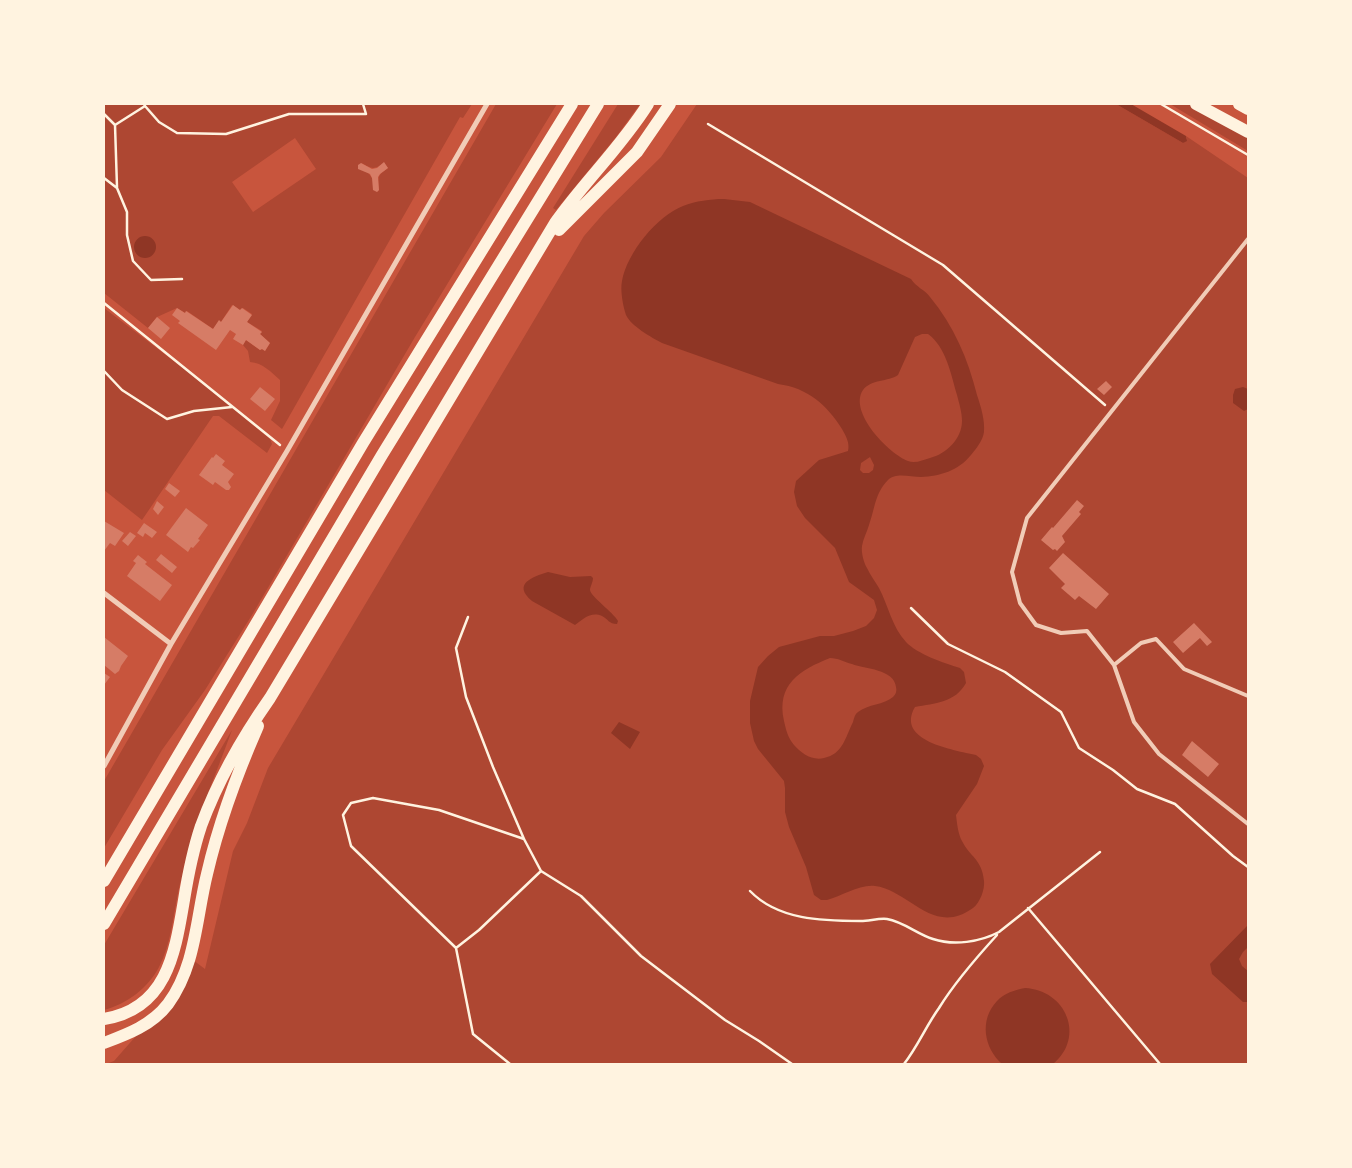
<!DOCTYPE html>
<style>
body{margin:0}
#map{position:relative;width:1352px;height:1168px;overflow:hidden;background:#c8553d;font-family:Overpass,sans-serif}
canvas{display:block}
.frame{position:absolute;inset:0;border:105px solid #fff3e0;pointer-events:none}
</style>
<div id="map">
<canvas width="1352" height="1168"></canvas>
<div class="frame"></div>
</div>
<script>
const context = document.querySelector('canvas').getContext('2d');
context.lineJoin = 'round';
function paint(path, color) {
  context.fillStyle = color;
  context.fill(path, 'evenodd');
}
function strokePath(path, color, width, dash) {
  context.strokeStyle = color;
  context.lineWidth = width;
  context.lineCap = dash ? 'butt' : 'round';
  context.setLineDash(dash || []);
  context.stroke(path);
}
paint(new Path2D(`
 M 104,104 L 472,104 L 463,118 L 460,117 L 282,429 L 271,420 L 280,401 L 280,380 C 271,372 263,363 250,362 L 248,351 L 243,345 L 246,340 L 260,350 L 262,349 L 265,351 L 270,343 L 260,334 L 262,331 L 247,322 L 252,314 L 243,308 L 240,310 L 232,305 L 221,322 L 219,321 L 213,329 L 187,311 L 185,313 L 177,308 L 157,317 L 148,328 L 104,293 ZM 295,138 L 316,169 L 253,212 L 232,182 ZM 361,163 C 373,169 373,170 384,163 L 388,168 C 377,176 378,176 379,190 L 377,192 L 372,178 Z
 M 496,104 L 557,104 L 415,337 L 252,615 L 205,690 L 162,750 L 104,848 L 104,781 Z
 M 618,104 L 640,104 L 616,137 L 556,210 L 553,208 Z
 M 697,104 L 1116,104 L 1183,143 L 1187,139 L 1186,136 L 1248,178 L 1248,1064 L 106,1064 L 114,1061 L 136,1036 L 166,1016 L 182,991 L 193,960 L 205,969 L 233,851 L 247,823 L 268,768 L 584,236 L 604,213 L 661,157 Z
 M 1170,104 L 1188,104 L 1248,137 L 1248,151 Z
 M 104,308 L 191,374 L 270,439 L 272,444 L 267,453 L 219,416 L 213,416 L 142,520 L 104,490 Z
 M 232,730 C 216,774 197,818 185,864 C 183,873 180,883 178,893 C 173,917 171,944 159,967 C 148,988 127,1004 104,1010 L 104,945 Z`), '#ae4732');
paint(new Path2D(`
 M 1116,104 L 1131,104 L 1186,136 L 1187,141 L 1183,143 Z
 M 724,199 L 750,202 L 911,279 C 916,287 925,290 930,297 C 954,326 968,359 977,395 C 981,407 985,420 984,432 C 983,440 976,449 971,455 C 958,471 940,476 921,477 C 910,477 896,472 888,480 C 875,493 875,508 869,525 C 867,532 863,539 862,546 C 861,553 864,563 867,568 C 870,575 875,581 879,588 C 888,605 892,627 906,642 C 917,654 944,663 960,668 L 964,672 L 966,683 C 955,703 935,703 915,707 C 895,741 954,750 976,755 L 981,759 L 984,766 L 977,784 L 956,815 C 957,823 958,834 962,841 C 970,857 982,859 984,881 C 985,889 980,903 973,908 C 933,937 909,890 875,886 C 860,884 842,896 827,900 L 821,900 L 814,895 L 806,867 L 789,827 L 785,812 L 785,788 L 784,781 L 758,749 L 754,741 L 750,723 L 750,701 L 758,667 L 768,656 L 779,647 L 820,636 L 834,636 L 853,631 L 866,626 L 874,618 L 877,610 L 874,600 L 849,582 L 835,548 L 805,518 L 797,506 L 794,492 L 796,481 L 819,460 L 848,451 C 850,443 846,436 842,429 C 827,405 808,388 778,384 L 662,343 C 651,337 631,326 626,315 C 623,306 620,290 622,281 C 627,253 657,216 683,206 C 696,201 710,199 724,199 ZM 922,334 L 928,334 C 946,347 951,374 957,395 C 959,403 962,412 962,421 C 962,439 946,454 930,458 C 923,460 915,464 908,461 C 889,454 848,412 863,390 C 871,379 888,382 898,375 L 915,337 ZM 870,457 L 874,465 L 873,470 L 869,473 L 863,473 L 860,470 L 861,463 ZM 830,658 C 838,658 844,662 852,664 C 865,669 894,669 896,687 C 897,691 896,694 893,697 C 884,705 868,704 858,712 C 855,714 854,718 853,722 C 845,738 843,754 824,758 C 812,761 801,753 794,745 C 788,738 786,730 784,721 C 776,684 800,670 830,658 Z
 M134 247a11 11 0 1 1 22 0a11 11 0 1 1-22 0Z
 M 1243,387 L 1248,389 L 1248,409 L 1244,411 L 1233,403 L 1233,395 L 1235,389 Z
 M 548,572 L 570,577 L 591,576 L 593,578 C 593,582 590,587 590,590 C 591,597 613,612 618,621 L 617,624 C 609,624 608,619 602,616 C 591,611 583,619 575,625 L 532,601 C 512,584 532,577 548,572 Z
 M 619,722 L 640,732 L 630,749 L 611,733 Z
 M 1248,925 L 1248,947 L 1243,952 L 1239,959 L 1242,966 L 1248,971 L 1248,1002 L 1243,1002 L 1212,974 L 1210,964 Z
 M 1025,988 C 1066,990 1086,1037 1053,1064 L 1002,1064 C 984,1048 979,1020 997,1001 C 1004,993 1015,990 1025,988 Z`), '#8f3625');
paint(new Path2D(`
 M 384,162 L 388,168 L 380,174 L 378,177 L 379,190 L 377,192 L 373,190 L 372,178 L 370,174 L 358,169 L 358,165 L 361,163 L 372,169 L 377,168 Z
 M 233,305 L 240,310 L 242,308 L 252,315 L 247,322 L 262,332 L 260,334 L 270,343 L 265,351 L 262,349 L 260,350 L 246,340 L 243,345 L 233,339 L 236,334 L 230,330 L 216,350 L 178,323 L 180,321 L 172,315 L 177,308 L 185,313 L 186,311 L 213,329 L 219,320 L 221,322 Z
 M 157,317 L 170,328 L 161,339 L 148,328 Z
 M 1106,381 L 1112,387 L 1104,395 L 1097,389 Z
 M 260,387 L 275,399 L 265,411 L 250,399 Z
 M 216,454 L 225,461 L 222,465 L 234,474 L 228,482 L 231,487 L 229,490 L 226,490 L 215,482 L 213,485 L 199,475 L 212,457 L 213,458 Z
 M 169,483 L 180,491 L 175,497 L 165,489 Z
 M 1077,500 L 1084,506 L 1079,512 L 1081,514 L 1062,536 L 1065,542 L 1057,551 L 1055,549 L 1053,550 L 1041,540 L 1052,527 L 1053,528 Z
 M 157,501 L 164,507 L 158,515 L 153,509 Z
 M 186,508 L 208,525 L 198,539 L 200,540 L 193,548 L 191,547 L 188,552 L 166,535 Z
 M 104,521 L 124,533 L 115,546 L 110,543 L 104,551 Z
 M 144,523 L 157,532 L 152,538 L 145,533 L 143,537 L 137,533 Z
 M 130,532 L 136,536 L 128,546 L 122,541 Z
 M 1063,553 L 1109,594 L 1096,609 L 1079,596 L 1075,600 L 1061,588 L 1065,584 L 1049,568 Z
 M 161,554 L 177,567 L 172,573 L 156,560 Z
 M 138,555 L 147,562 L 145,564 L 172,585 L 160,601 L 127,576 L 136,563 L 133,561 Z
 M 1194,623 L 1212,642 L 1207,646 L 1200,638 L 1183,653 L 1173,642 Z
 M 104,637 L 128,656 L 121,666 L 119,671 L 115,674 L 104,665 Z
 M 104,673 L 110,677 L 104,685 Z
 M 1192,741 L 1219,764 L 1208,777 L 1182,755 Z`), '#d67c66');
strokePath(new Path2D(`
 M 1161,104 L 1248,155
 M 145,106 L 159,122 L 177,133 L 226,134 L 289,114 L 366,114 L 363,104
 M 104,114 L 115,125
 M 708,124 L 943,265 L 1105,405
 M 104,178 L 117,188 L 127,212 L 127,235 L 133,261 L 151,280 L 182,279
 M 117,187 L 115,125 L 145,106 L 144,104
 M 104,303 L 280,445
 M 104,371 L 122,390 L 167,419 L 194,411 L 232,407
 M 911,608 L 948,644 L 1005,672 L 1061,712 L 1079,748 L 1113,770 L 1137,789 L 1175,804 L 1233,856 L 1248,867
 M 468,617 L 456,648 L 466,697 L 493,767 L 524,839 L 541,871 L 581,896 L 641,956 L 725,1020 L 759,1041 L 792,1064
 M 750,891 C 778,920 822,921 861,921 C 869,921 879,918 887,919 C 904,922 917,934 933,939 C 954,946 980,942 999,932 L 1100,852
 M 1028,908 L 1160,1064
 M 456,948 L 479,930 L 541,871
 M 510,1064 L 473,1034 L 456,948 L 351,846 L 343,815 L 351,803 L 373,798 L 439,810 L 524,839
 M 904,1064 C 918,1046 926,1026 939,1008 C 955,982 976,958 997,935`), '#fff3e0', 2.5);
strokePath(new Path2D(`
 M 1248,239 L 1027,518 L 1012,572 L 1020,603 L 1036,625 L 1061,633 L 1087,631 L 1114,665 L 1134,722 L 1159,754 L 1248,824
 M 1114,665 L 1141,643 L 1156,639 L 1184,669 L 1248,696`), '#f1ccb7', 4);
strokePath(new Path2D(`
 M 104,593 L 171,644
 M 104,766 L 171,644 L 287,451 L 487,104`), '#f1ccb7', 5);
strokePath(new Path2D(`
 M 1196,104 L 1248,132
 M 1239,104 L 1248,109
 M 559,230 L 637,152 L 670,104
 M 104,881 L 363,443 L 572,104
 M 104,924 L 382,455 L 598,104
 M 104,1019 C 167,1009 175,953 184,900 C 188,875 193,850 201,826 C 218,780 242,738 270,698 L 555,223 C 584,182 621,147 648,104
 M 104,1043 C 128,1034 152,1025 168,1004 C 196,966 196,918 207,874 C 219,822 237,774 258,726`), '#fff3e0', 12);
</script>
